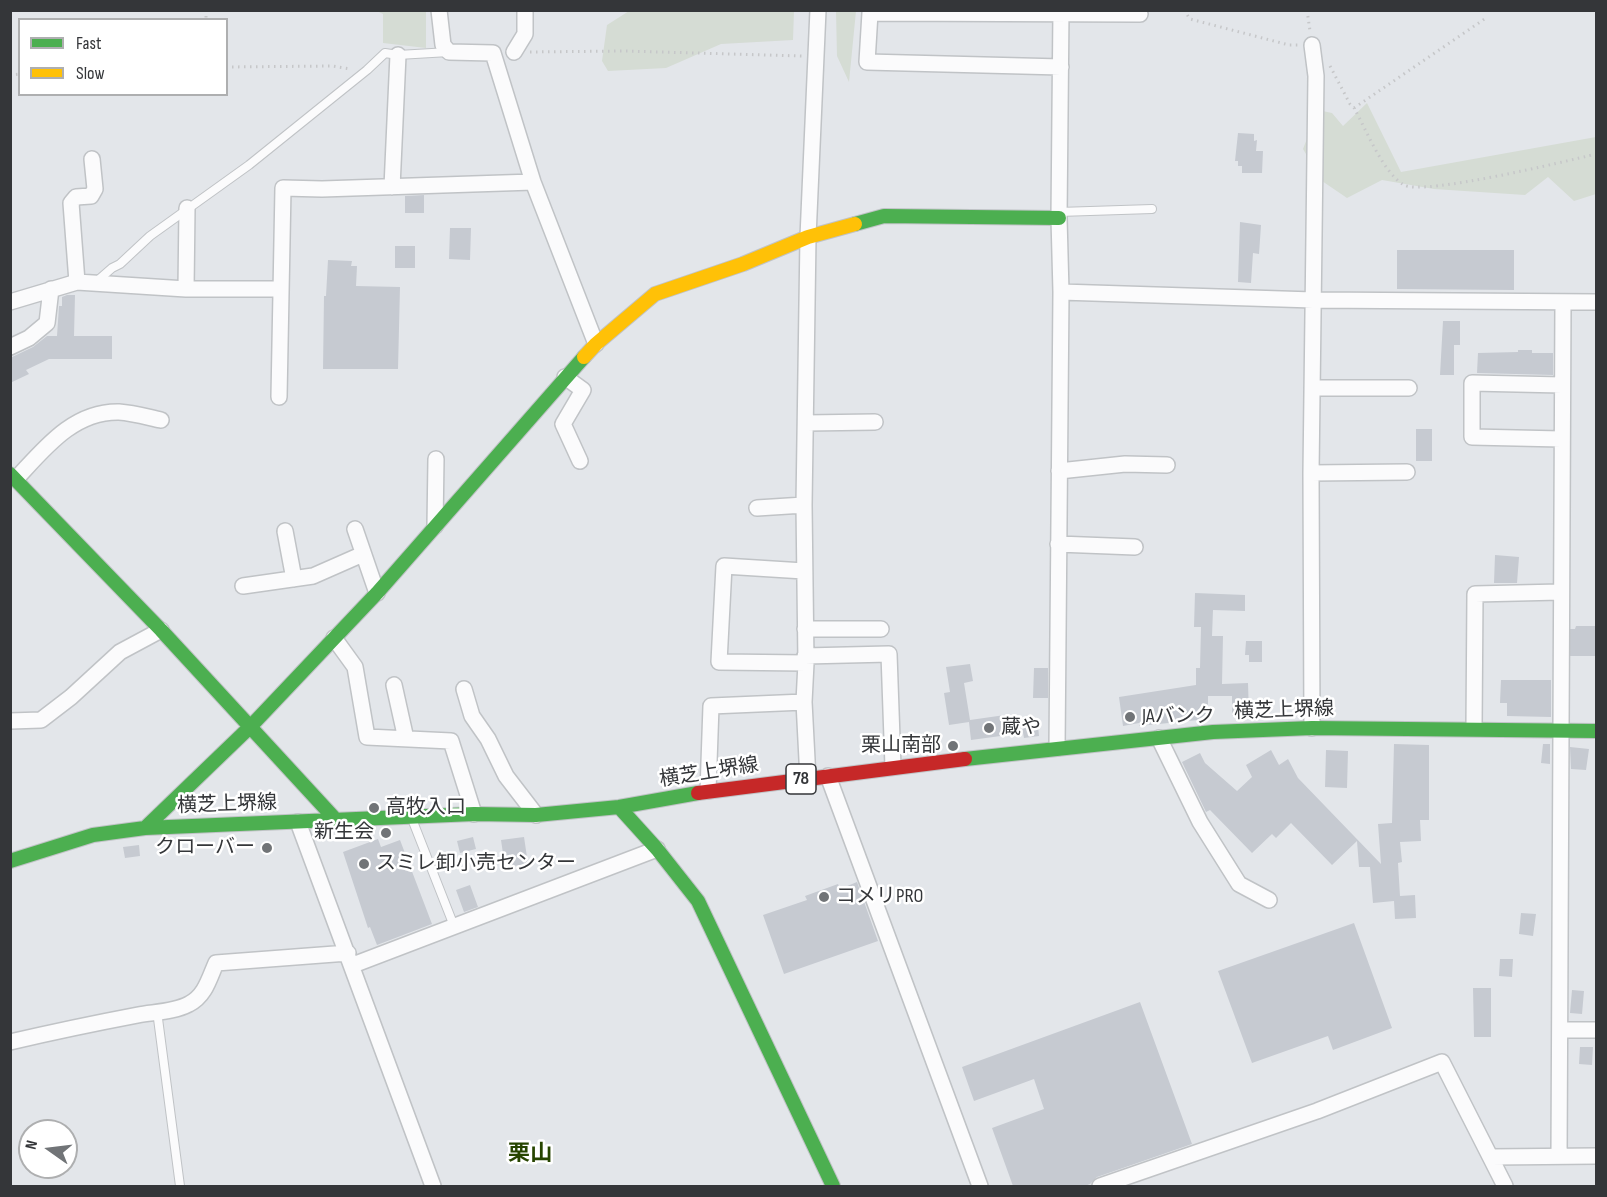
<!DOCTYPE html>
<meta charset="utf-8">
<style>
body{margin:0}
#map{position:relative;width:1607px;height:1197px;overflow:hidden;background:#e3e6ea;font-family:"Sofia Sans Condensed",sans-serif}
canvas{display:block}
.frame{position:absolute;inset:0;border:12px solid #343639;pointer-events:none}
.legend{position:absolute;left:18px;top:18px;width:210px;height:78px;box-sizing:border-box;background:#fff;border:2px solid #aeafb0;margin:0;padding:8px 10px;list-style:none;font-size:18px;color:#343639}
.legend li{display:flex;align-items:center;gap:12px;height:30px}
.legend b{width:30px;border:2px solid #aeafb0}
.north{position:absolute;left:18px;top:1119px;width:60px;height:60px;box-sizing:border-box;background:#fff;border:2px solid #aeafb0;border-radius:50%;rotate:284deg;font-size:16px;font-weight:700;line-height:24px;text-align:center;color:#343639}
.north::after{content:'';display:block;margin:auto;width:21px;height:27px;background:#717477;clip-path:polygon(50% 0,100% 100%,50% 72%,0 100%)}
</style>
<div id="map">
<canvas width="1607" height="1197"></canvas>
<div class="frame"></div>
<ul class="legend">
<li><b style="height:8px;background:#4caf50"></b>Fast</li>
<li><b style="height:8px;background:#ffc107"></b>Slow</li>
</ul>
<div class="north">N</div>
</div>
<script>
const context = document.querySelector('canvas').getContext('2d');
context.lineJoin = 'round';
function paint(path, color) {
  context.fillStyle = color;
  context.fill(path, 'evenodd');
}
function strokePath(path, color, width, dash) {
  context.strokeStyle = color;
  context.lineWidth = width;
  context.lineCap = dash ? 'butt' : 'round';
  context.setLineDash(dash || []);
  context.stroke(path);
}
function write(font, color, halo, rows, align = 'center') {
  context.font = font + ' "Sofia Sans Condensed","Noto Sans JP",sans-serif';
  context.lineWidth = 5;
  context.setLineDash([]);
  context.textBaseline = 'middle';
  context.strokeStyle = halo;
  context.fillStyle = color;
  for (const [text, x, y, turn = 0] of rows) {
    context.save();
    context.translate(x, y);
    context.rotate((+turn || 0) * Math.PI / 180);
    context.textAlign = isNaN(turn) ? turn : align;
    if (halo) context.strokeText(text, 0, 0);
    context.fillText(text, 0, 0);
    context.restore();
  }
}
paint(new Path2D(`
 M 377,11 L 426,11 L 426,48 L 383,43 L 383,14 Z
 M 629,11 L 794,11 L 793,40 L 721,44 L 666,68 L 608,71 L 602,61 L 607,25 Z
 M 836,11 L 856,11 L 849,82 L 837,56 Z
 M 1367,103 L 1401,172 L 1596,137 L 1596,194 L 1574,201 L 1548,177 L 1525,195 L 1434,189 L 1382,180 L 1347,198 L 1322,181 L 1303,149 L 1318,110 L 1332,113 L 1343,126 Z`), '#d5dcd4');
paint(new Path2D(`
 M 1238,133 L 1254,134 L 1254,141 L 1257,140 L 1256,151 L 1263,151 L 1262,173 L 1242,173 L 1242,166 L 1238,166 L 1238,161 L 1235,161 Z
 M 424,195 L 424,213 L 405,213 L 405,196 Z
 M 1240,222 L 1261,225 L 1259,254 L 1253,253 L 1251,283 L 1238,282 Z
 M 450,228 L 471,228 L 470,260 L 449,259 Z
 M 395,246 L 415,246 L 415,268 L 395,268 Z
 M 1397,250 L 1514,250 L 1514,290 L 1397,289 Z
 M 328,260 L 352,261 L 351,266 L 357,266 L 356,286 L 400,287 L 398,369 L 323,369 L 324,296 L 326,296 Z
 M 67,295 L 75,295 L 74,336 L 112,336 L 112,359 L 49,359 L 26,370 L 29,374 L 10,383 L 10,358 L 33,347 L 47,336 L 57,336 L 59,306 L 62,306 L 62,297 Z
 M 1443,321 L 1460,321 L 1460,345 L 1454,345 L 1454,375 L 1440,375 Z
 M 1518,350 L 1532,350 L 1532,353 L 1553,353 L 1553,375 L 1477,373 L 1478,353 L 1518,352 Z
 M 1416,429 L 1432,429 L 1432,461 L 1416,461 Z
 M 1495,555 L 1519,557 L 1517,583 L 1494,583 Z
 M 1195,593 L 1245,595 L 1245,611 L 1213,610 L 1212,636 L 1223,636 L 1222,684 L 1248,683 L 1249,715 L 1232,716 L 1232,696 L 1208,696 L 1208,719 L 1139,726 L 1139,723 L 1123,726 L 1119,697 L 1196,685 L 1196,668 L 1200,668 L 1201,627 L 1194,627 Z
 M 1576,626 L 1596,626 L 1596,656 L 1570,656 L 1570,629 L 1575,629 Z
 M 1246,641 L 1262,641 L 1262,662 L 1249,662 L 1249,655 L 1245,655 Z
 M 970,664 L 973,681 L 964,683 L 970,720 L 1005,715 L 1008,735 L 971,740 L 969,722 L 949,725 L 944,693 L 950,692 L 946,667 Z
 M 1034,668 L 1048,668 L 1048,698 L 1033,698 Z
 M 1501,680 L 1551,680 L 1551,717 L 1507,716 L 1507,703 L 1500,703 Z
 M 1038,725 L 1039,736 L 1024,738 L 1022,727 Z
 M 1394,744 L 1429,745 L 1429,820 L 1420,820 L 1421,841 L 1400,842 L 1402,862 L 1398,863 L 1400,896 L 1415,895 L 1416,918 L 1395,919 L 1394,901 L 1373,903 L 1370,867 L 1359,867 L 1357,841 L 1332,865 L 1291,823 L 1276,838 L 1272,834 L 1252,853 L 1210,810 L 1206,812 L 1182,762 L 1200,753 L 1205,763 L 1237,791 L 1252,777 L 1246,765 L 1271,750 L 1279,765 L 1288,759 L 1298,778 L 1381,864 L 1378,824 L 1392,823 Z
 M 1543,744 L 1550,744 L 1550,764 L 1541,763 Z
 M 1570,747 L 1589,749 L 1586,770 L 1571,769 Z
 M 1326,750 L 1348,751 L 1347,788 L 1325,787 Z
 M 473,837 L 476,849 L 460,853 L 457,841 Z
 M 524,837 L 528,864 L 505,867 L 501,840 Z
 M 378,839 L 381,847 L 400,840 L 432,924 L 377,945 L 370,927 L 368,928 L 343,852 Z
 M 139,845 L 140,856 L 125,858 L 123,847 Z
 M 857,882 L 878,941 L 784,974 L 763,915 L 807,900 L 805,896 L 838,884 L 840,889 Z
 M 470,885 L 478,907 L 464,912 L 456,890 Z
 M 1521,913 L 1536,914 L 1533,936 L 1519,934 Z
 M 1354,923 L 1392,1028 L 1333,1050 L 1328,1036 L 1252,1063 L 1218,971 Z
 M 1500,959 L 1513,959 L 1512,977 L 1499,976 Z
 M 1473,988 L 1491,988 L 1491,1037 L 1474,1037 Z
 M 1572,990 L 1584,991 L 1582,1014 L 1570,1013 Z
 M 1140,1002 L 1192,1144 L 1097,1177 L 1090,1184 L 1085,1186 L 1013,1186 L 992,1128 L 1044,1109 L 1034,1079 L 974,1101 L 962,1067 Z
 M 1580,1047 L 1593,1047 L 1592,1065 L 1579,1064 Z`), '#c6cad1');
const lane = new Path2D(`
 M 1059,212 L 1152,209
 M 96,282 L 112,268 L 120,264 L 150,236 L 249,165 L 367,70 L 385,53 L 398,55 L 449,52
 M 412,819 L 454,926
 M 157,1011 L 180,1186`);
const street = new Path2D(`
 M 439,10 L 443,45 L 449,52 L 493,53 L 533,182 L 596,344
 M 1312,45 L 1316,76 L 1311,473 L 1312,728
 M 514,52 L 525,34 L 525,10
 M 1061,67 L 867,62 L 870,13 L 1140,14
 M 392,187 L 398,55
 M 77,282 L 71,203 L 76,197 L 91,196 L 95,189 L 92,159
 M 186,289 L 187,208
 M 1061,292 L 1313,300 L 1596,302
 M 10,302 L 77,282 L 186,289 L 280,289
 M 10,347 L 29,338 L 47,323 L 51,289
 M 565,377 L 583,390 L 563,424 L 580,461
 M 1312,388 L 1409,388
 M 279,397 L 283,188 L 322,189 L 533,182
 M 806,423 L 875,422
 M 1561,439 L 1472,437 L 1472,383 L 1562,385
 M 1059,471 L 1125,464 L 1167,465
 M 1311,473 L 1407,472
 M 16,479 C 44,449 73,411 119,412 C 133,413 147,417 161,420
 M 757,508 L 804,505
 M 435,526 L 436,459
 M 355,529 L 377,593
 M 285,531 L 294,579
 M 1058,544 L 1135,547
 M 804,571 L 724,566 L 719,662 L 806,663
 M 243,586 L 313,576 L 363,554
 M 805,629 L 881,629
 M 334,638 L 355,667 L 367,737 L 451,741 L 474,814
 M 805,656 L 889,654 L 893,767
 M 394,685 L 406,739
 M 464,689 L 472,716 L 488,739 L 506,776 L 536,815
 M 10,721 L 41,720 L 71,697 L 120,652 L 161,630
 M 1474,728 L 1475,594 L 1560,592
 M 1159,738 L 1200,822 L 1239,884 L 1269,900
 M 1057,748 L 1061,292 L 1059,218 L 1061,10
 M 828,776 L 980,1186
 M 808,779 L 804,702 L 806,663 L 804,505 L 808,237 L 818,10
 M 708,791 L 711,706 L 804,702
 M 298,822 L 433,1186
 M 353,965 L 657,849
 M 1560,1030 L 1596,1030
 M 10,1042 C 53,1032 96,1023 138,1015 C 154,1012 174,1012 189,1004 C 205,996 209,979 216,963 L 348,953
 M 1559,1156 C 1560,871 1560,586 1563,302
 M 1491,1157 L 1596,1156
 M 1100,1186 L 1317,1111 L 1442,1062 L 1505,1186`);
const fast = new Path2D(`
 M 855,224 L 884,216 L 1059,218
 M 10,474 L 161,630 L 336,820
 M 965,759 L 1213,732 L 1312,728 L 1596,731
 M 619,807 L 657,849 L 698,901 L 833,1186
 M 145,828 L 251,726 L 377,593 L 584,357
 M 10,861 L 93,835 L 145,828 L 474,814 L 536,815 L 619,807 L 698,793`);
const slow = new Path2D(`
 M 584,357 L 596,344 L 655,294 L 743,264 L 808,237 L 855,224`);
const jam = new Path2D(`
 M 698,793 L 965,759`);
strokePath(lane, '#c0c3c6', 10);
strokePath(street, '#c0c3c6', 18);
strokePath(fast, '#c0c3c6', 16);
strokePath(slow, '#c0c3c6', 16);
strokePath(jam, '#c0c3c6', 16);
strokePath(new Path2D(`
 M 206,10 L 206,20
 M 1184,10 L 1190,19 L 1289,45 L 1298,45
 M 1307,10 L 1310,31
 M 530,52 L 624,51 L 802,56
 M 1330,66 L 1350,104 L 1354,108 C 1366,129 1383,173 1404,185 C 1423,196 1567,161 1596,154
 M 226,67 L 332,66 L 351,69
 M 10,75 L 20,74
 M 1354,108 L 1486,18`), '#c6c7c9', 3, [1.5, 4.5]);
strokePath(lane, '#fbfbfc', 8);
strokePath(street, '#fbfbfc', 15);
strokePath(fast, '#4caf50', 14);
strokePath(slow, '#ffc107', 14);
strokePath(jam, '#c62828', 14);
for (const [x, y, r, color] of [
 [1130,717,6,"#717477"],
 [989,728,6,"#717477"],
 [953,746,6,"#717477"],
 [374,808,6,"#717477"],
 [386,833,6,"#717477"],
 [267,848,6,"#717477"],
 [364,864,6,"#717477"],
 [824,897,6,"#717477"]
]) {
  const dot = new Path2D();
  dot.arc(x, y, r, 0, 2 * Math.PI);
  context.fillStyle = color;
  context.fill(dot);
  strokePath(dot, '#fff', 2);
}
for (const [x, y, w] of [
 [801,779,30]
]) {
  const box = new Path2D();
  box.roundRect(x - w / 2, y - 15, w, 30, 4.5);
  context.fillStyle = '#fff';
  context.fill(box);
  strokePath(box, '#343639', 1.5);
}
write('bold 18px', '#343639', null, [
 ["78",801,779]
]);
write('20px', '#343639', '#fff', [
 ["横芝上堺線",1284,711,-2],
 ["横芝上堺線",709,773,-9],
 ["横芝上堺線",227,805,-2]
]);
write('20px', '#343639', '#fff', [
 ["JAバンク",1142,717],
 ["蔵や",1001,728],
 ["栗山南部",941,746,"right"],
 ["高牧入口",386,808],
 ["新生会",374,833,"right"],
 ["クローバー",255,848,"right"],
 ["スミレ卸小売センター",376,864],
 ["コメリPRO",836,897]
], 'left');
write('bold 22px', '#274500', '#fff', [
 ["栗山",530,1154]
]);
</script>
